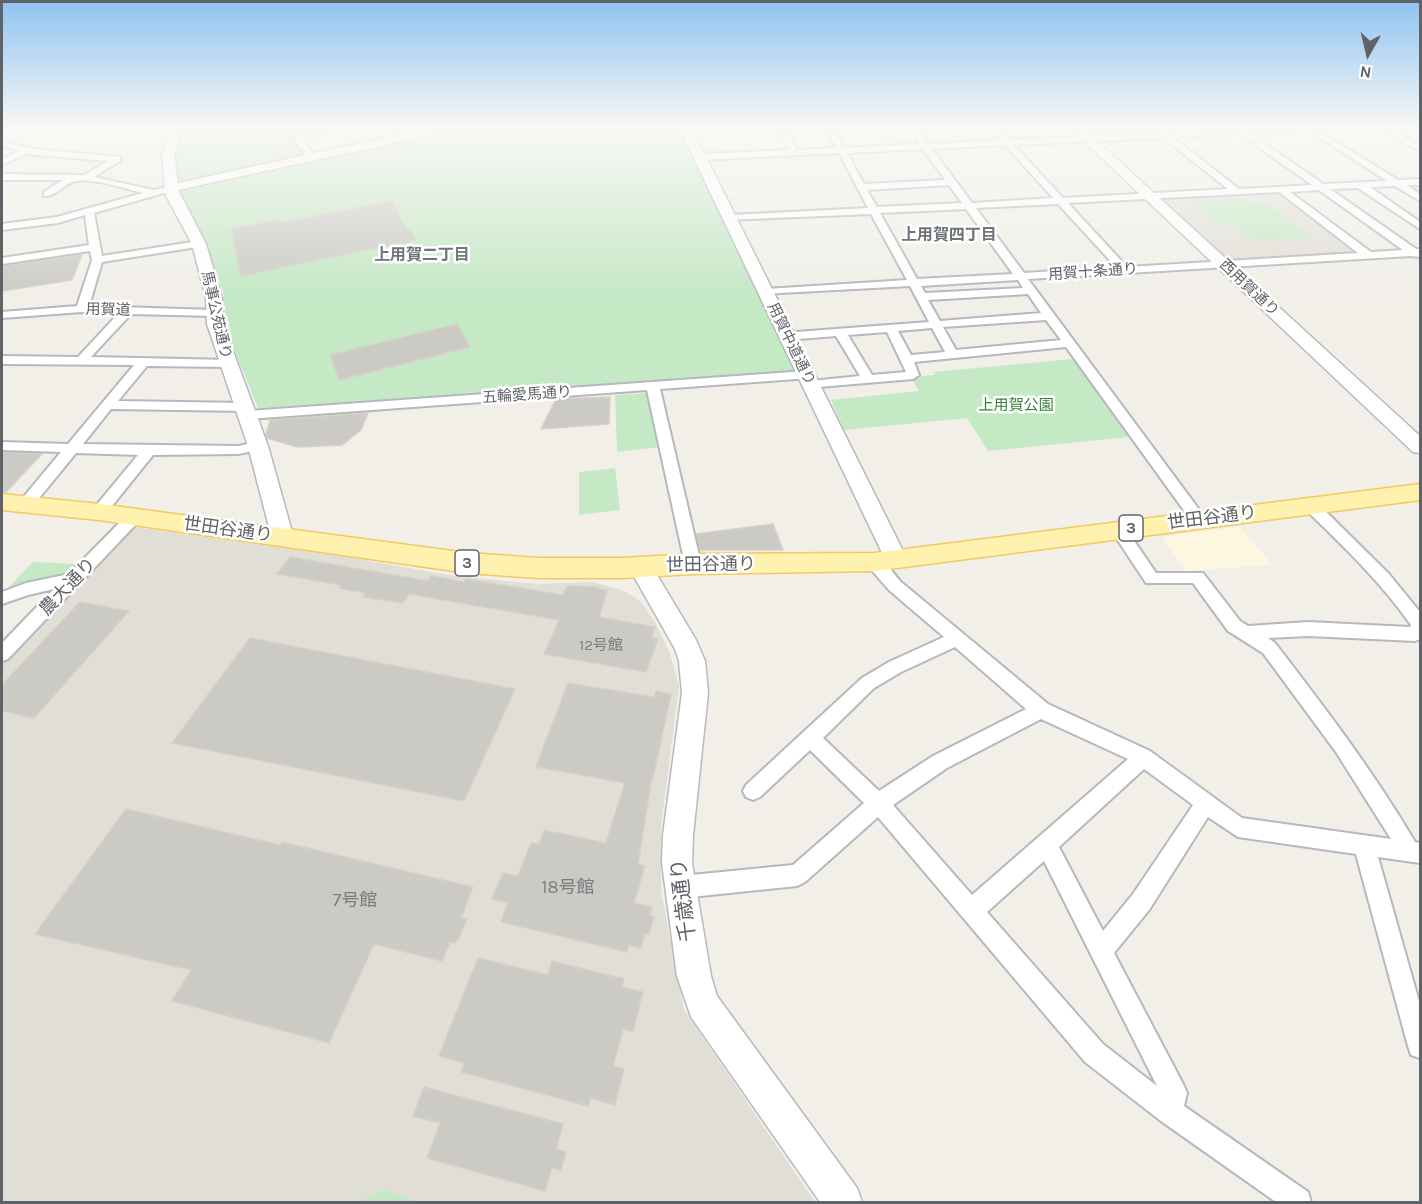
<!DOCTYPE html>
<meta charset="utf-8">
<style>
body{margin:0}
#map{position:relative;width:1422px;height:1204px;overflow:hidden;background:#f1efe8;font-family:Karla,sans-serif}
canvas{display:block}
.frame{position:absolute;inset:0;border:3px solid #5f6368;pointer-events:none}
.north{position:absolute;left:1338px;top:24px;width:60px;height:60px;-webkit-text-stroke:4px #fff;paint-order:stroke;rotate:188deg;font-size:16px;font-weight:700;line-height:24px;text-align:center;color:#5f6368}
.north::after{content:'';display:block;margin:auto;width:21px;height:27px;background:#5f6368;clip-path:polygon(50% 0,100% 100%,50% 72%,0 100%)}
</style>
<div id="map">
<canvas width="1422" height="1204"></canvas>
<div class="frame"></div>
<div class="north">N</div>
</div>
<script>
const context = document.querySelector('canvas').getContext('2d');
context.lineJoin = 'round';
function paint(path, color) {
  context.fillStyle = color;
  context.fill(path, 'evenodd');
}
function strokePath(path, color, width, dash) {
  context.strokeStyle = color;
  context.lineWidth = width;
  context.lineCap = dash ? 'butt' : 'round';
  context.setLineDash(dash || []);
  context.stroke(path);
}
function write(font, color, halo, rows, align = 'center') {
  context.font = font + ' Karla,"Noto Sans JP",sans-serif';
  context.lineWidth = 5;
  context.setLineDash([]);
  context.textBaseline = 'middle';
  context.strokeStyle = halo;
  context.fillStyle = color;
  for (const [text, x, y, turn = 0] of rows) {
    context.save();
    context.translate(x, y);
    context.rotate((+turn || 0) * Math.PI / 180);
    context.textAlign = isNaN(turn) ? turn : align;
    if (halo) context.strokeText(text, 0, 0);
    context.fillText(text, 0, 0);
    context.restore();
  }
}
paint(new Path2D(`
 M 1240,527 L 1272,565 L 1186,571 L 1161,537 Z`), '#fef7e0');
paint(new Path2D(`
 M 1278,192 L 1359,253 L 1227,260 L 1162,200 Z
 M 134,527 L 352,558 L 454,576 L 538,584 L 593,582 L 625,591 L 641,602 L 655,622 L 669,651 L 679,686 L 661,826 L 661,890 L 684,1010 L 815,1202 L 2,1202 L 2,662 Z`), '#e1ded6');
paint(new Path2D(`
 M 183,129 L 299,129 L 294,139 L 308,156 L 187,181 L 178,180 L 175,145 Z
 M 451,129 L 679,129 L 795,370 L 791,374 L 258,408 L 224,324 L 224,294 L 206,244 L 178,191 L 182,188 Z
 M 1246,198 L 1254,204 L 1267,203 L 1310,238 L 1252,241 L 1234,225 L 1223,226 L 1194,201 Z
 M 1073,359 L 1129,437 L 988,451 L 967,418 L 844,430 L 831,400 L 919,391 L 911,377 L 935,375 L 934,372 Z
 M 649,393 L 661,447 L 617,452 L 615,395 Z
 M 615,468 L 620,510 L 579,515 L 579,472 Z
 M 33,562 L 80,564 C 62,582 29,582 5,591 Z
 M 384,1190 L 413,1200 L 416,1202 L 356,1202 Z`), '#c5e8c5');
const building = new Path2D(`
 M 392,201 L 407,230 L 411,230 L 416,240 L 241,276 L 231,229 L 278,220 L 279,223 Z
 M 82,255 L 72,280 L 2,291 L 2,266 Z
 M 457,324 L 470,347 L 339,380 L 330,355 Z
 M 610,397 L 609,424 L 541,429 L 556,399 Z
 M 368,413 L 361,430 L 342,445 L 297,447 L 267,438 L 266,435 L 270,420 Z
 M 2,452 L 42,454 L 6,492 L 2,492 Z
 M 773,524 L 783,550 L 700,550 L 696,534 Z
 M 290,557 L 428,581 L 431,576 L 464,582 L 466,579 L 563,595 L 567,586 L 599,587 L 598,589 L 607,590 L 599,617 L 655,627 L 651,638 L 658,639 L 646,672 L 544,654 L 559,620 L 409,594 L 403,603 L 363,597 L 365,593 L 339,588 L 341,585 L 277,574 Z
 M 80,602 L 129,611 L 34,718 L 2,711 L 2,685 Z
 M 250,638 L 515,689 L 464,801 L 172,743 Z
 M 568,683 L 654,697 L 656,691 L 671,694 L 653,778 L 652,777 L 638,864 L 645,866 L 634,903 L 652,907 L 650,916 L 654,917 L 649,934 L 645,933 L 641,948 L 629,945 L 627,952 L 501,922 L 508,903 L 492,899 L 503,873 L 518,876 L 531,843 L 539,844 L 544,830 L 606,843 L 625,783 L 536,767 Z
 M 126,809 L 280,845 L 282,842 L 473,887 L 461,918 L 467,919 L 458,939 L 455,943 L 450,942 L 442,961 L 374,944 L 329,1043 L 172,1001 L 191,970 L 35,934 Z
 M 478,958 L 548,975 L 552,961 L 624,979 L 622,987 L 643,992 L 633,1032 L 623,1029 L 613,1066 L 624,1069 L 615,1105 L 591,1098 L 588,1106 L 461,1072 L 465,1063 L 439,1056 Z
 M 424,1087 L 563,1124 L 556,1149 L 566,1152 L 561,1170 L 552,1168 L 545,1191 L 427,1158 L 440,1123 L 413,1116 Z`);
paint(building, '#cccac5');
strokePath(building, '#d6d1c6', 1.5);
const street = new Path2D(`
 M 319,129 L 331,129 L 302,139 L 316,157 L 309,159 L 293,138 Z
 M 780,129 L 788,129 L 797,150 L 836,148 L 826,129 L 834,129 L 844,148 L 920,144 L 909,129 L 917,129 L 928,144 L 1001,140 L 991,129 L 999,129 L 1010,140 L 1157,133 L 1156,131 L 1159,129 L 1167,133 L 1300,129 L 1296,131 L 1251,134 L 1323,184 L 1387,181 L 1307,129 L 1316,129 L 1398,180 L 1420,179 L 1420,185 L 1407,185 L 1420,194 L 1420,201 L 1395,186 L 1370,187 L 1420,222 L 1420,229 L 1358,188 L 1330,189 L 1416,249 L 1420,249 L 1420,257 L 1411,256 L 1028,279 L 1203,515 L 1206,519 L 1203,523 L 1193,523 L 1066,347 L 914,362 L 919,375 L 913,379 L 807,388 L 805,385 L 811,381 L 860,376 L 836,336 L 787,340 L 781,336 L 783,333 L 929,322 L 910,286 L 762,294 L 760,292 L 766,289 L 907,280 L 871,214 L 727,220 L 727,216 L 730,215 L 868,208 L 839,153 L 700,160 L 696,157 L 700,154 L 789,150 ZM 1240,134 L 1312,185 L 1239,189 L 1173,137 ZM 1163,138 L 1228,189 L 1063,198 L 1014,145 ZM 1005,145 L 1053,198 L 972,203 L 932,149 ZM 923,149 L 945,180 L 864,184 L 847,153 ZM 949,185 L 962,203 L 877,207 L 867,190 ZM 1319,190 L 1403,250 L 1371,252 L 1290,192 ZM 1279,192 L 1358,253 L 1127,267 L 1068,203 ZM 1058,204 L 1116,267 L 1024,273 L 976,208 ZM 966,209 L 1013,274 L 917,279 L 880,213 ZM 1018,280 L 1023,288 L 925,293 L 921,286 ZM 1028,294 L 1041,313 L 940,321 L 928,300 ZM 1046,320 L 1061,340 L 956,350 L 943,327 ZM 932,328 L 945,352 L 911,355 L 898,331 ZM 887,332 L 906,372 L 872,375 L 848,335 Z
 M 1381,129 L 1391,129 L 1420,146 L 1420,151 Z
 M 2,141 L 33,149 L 120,157 L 120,161 L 94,177 L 154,190 L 174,186 L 174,190 L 94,213 L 102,256 L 199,241 L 203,242 L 203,246 L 102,262 L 89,306 L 214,310 L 220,313 L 214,316 L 131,314 L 91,357 L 231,360 L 233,363 L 227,367 L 147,366 L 118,401 L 245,403 L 252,407 L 245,411 L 111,409 L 83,444 L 238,446 L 258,442 L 263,443 L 265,446 L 263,449 L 238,454 L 153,455 L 104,516 L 94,516 L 92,512 L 94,508 L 138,455 L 76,453 L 31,508 L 21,508 L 19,504 L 21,500 L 61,452 L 2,450 L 2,442 L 68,444 L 134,365 L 2,364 L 2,356 L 78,357 L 118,314 L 82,312 L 2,318 L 2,312 L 77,306 L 92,260 L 90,251 L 2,264 L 2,258 L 89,245 L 85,215 L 58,223 L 2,230 L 2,224 L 57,217 L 143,193 C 125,189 95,178 77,181 C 65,182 57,197 44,196 L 44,192 L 63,180 L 2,180 L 2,174 L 84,175 L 108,161 L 26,154 L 2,165 L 2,159 L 20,150 L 2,146 Z
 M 806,371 L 810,372 L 812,375 L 810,378 L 660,389 L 701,564 L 699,568 L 687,568 L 685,564 L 647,390 L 248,419 L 241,415 L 248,411 Z
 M 1311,501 L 1316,502 L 1388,573 L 1420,612 L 1420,639 L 1415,641 L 1308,636 L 1268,638 L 1275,643 C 1325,708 1374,772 1415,842 L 1420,843 L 1420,863 L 1378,857 L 1420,1005 L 1420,1058 L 1411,1055 L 1408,1046 L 1356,854 L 1238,837 L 1208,817 L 1149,910 L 1114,953 L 1183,1084 L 1187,1093 L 1184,1106 L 1308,1192 L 1311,1202 L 1276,1202 L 1161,1121 L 1085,1062 L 878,817 L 805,882 L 797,886 L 681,898 L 673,895 L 670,887 L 673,879 L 681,876 L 793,865 L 864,803 L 810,750 L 760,797 L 753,800 L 746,797 L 743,791 L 746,785 L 862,678 L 889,662 L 944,637 L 889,590 L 868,566 L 866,562 L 868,558 C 882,554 892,572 901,582 L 1048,704 L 1150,751 L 1242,818 L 1391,839 L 1336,752 L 1263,653 L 1228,631 L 1193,583 L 1146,583 L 1111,530 L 1114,526 L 1124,526 L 1156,573 L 1203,573 L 1240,621 L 1248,626 L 1308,622 L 1410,627 L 1411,625 C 1381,582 1343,546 1306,510 L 1304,506 ZM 955,647 L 1026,709 L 933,756 L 879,791 L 823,738 L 874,688 L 901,672 ZM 1041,719 L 1128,759 L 972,895 L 893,805 L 947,768 ZM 1144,769 L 1193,805 L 1133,894 L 1103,931 L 1059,847 ZM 1044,861 L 1157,1086 L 1103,1044 L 987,912 Z
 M 133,513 L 141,518 L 138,522 L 8,659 L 2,661 L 2,643 L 54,589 L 28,595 L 2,604 L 2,592 L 26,583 L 69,574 L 128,514 Z`);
const secondary = new Path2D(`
 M 170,129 L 182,129 L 174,153 L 178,183 L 424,129 L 446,129 L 440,133 L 178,190 L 206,244 L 222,298 L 223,324 L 268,446 L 292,532 C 286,543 281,546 269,543 L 266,537 L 270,531 L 248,446 L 207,324 L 206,298 L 192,244 L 165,194 L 162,153 Z
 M 680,129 L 692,129 L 907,559 L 904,565 L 896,567 L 888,565 L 885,559 Z
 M 1071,129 L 1084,129 L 1420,436 L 1420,453 L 1413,452 Z
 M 640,557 L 648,560 L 696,640 L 705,661 L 708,693 L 693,835 L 692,863 L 711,976 L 717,996 L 857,1188 L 862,1202 L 820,1202 L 691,1017 L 677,976 L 662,863 L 663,835 L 682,693 L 679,661 L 675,649 L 628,566 L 632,560 Z`);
const primary = new Path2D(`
 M 1420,484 L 1420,500 L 874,571 L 693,574 L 623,578 L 538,578 L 468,573 L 99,520 L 2,510 L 2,494 L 99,504 L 468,553 L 538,558 L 623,558 L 693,554 L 874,553 Z`);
strokePath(street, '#b5b8bc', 4);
strokePath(secondary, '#b6babf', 3);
strokePath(primary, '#f2c960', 3);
paint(street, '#fff');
paint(secondary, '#fff');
paint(primary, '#fff2af');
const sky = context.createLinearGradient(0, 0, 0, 297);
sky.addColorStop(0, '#8fc3f1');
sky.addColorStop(0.43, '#f9f8f5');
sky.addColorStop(1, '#f9f8f500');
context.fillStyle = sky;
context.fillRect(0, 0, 1422, 297);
write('15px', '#5f6368', '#fff', [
 ["用賀十条通り",1093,272,-4],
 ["西用賀通り",1249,288,43],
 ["用賀道",108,310,1],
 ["馬事公苑通り",216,315,77],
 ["用賀中道通り",791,344,64],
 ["五輪愛馬通り",527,395,-4]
]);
write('15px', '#348238', '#fff', [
 ["上用賀公園",1016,406]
]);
write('15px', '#7a7d7f', null, [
 ["12号館",601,646]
]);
write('bold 16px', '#70757a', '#fff', [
 ["上用賀四丁目",949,235],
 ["上用賀二丁目",422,255]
]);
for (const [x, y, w] of [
 [1131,528,24],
 [467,563,24]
]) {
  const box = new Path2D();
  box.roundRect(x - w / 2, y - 13, w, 26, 4.5);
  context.fillStyle = '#fff';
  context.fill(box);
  strokePath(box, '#5f6368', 1.5);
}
write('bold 16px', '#5f6368', null, [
 ["3",1131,528],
 ["3",467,563]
]);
write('18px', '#5f6368', '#fff', [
 ["世田谷通り",1212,518,-7],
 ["世田谷通り",228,530,8],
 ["世田谷通り",711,565,-1],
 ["農大通り",68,587,-46]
]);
write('18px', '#7a7d7f', null, [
 ["18号館",568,888],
 ["7号館",355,901]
]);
write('21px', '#5f6368', '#fff', [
 ["千歳通り",684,900,-97]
]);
</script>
